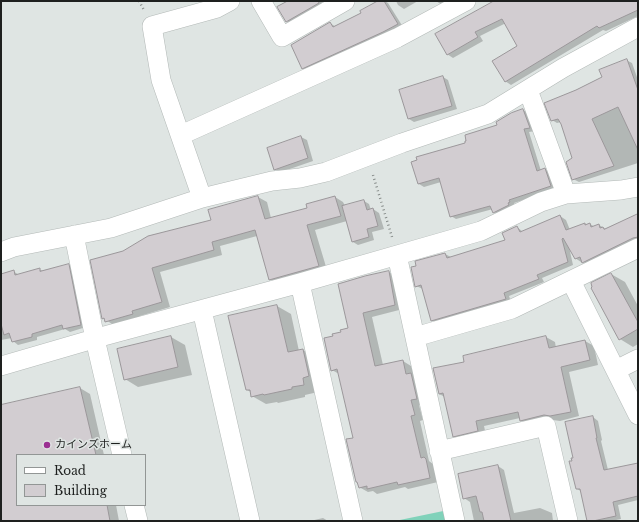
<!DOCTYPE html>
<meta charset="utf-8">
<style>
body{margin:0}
#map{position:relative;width:639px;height:522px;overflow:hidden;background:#dfe5e3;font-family:"Libre Baskerville",serif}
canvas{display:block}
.frame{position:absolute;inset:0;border:2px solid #1e201f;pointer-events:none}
.legend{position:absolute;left:16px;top:454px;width:130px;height:52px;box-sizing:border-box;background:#dfe5e3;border:1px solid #929695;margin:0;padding:5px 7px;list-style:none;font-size:12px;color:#1e201f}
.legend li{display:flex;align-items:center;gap:8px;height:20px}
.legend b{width:20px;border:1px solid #929695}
</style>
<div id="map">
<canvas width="639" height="522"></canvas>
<div class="frame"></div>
<ul class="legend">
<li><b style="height:5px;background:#fff"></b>Road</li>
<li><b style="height:11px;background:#d2cdd1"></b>Building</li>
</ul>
</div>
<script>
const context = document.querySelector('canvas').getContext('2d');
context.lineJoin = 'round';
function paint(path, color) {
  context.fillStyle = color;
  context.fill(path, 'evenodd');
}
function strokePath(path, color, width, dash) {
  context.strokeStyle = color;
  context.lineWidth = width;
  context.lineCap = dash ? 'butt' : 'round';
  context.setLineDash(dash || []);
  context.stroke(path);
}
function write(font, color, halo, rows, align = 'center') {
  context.font = font + ' "Libre Baskerville","Noto Sans JP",serif';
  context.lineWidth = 3;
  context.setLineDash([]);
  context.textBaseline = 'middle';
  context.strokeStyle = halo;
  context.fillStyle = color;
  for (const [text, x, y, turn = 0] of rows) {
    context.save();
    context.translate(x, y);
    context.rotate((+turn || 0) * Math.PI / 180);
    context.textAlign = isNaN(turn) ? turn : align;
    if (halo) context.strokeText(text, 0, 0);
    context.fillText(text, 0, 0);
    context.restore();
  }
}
paint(new Path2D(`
 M 453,509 L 455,521 L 395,521 Z`), '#80d2ba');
paint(new Path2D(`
 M 285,1 L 321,1 L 324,6 L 292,25 L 287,21 L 286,3 Z
 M 380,1 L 385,1 L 388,3 L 403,27 L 308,71 L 303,68 L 330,23 L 336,27 L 363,13 Z
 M 396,1 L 418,1 L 404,9 L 398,5 Z
 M 436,1 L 455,1 L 442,5 Z
 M 496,1 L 638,1 L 638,16 L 606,31 L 603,30 L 511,85 L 505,81 L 518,47 L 506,23 L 480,36 L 483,41 L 453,58 L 447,54 Z
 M 626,60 L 632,63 L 638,80 L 638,163 L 579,182 L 573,179 L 574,159 L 561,122 L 557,123 L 552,120 L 576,91 L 603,78 Z
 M 443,77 L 448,80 L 457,109 L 414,122 L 409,119 Z
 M 523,110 L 529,113 L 535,131 L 529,132 L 541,171 L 545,169 L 550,173 L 556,189 L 514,203 L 515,205 L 500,215 L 494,212 L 493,209 L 456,219 L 451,216 L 441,182 L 424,187 L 419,184 L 467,143 L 498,126 Z
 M 301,137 L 307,140 L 313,161 L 281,172 L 275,169 Z
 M 258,197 L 267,202 L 271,218 L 308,209 L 335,197 L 343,202 L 345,206 L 364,201 L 369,204 L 371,210 L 373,209 L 379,213 L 384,229 L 372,232 L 374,240 L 358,245 L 353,242 L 347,221 L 315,230 L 327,270 L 278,284 L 270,279 L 257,236 L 220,246 L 222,255 L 160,272 L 170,307 L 140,316 L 140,318 L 115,326 L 103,318 L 123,252 L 212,221 Z
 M 638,215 L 638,241 L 588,265 L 582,261 L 581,262 L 575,258 L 569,247 L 573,265 L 542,278 L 544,282 L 509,296 L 511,302 L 437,324 L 432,320 L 423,289 L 416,286 L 417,267 L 416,262 L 445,254 L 451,257 L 506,241 L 517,227 L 523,232 L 560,216 L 566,220 L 570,230 L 585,224 L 587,225 L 590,224 L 595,227 L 599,225 L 606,229 Z
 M 69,265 L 74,269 L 86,327 L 70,332 L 65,329 L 37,337 L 37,340 L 18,345 L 13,341 L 12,338 L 1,340 L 1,275 L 13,271 L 19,275 L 39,269 L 43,271 Z
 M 389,272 L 398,278 L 403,309 L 372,317 L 383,365 L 403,361 L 411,366 L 414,375 L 425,404 L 419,405 L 423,420 L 420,421 L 429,461 L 433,464 L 438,482 L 408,489 L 405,487 L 377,494 L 373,491 L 368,492 L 359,487 L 354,439 L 339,374 L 332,370 L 335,337 L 349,329 Z
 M 611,274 L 625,282 L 638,306 L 638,344 L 633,347 L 620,339 Z
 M 277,306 L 291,314 L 299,351 L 303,350 L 317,358 L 318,392 L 305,395 L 305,397 L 278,403 L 277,402 L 266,404 L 252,396 L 251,392 L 247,390 Z
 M 171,337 L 185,345 L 192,375 L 138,387 L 125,379 Z
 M 546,337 L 555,342 L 556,348 L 585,341 L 594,346 L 598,365 L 569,372 L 579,416 L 560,421 L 553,420 L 529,425 L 521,420 L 520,418 L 484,426 L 486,435 L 462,441 L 453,436 L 445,397 L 439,394 L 465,362 Z
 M 80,388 L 90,394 L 104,455 L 17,455 L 17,505 L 116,505 L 119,521 L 1,521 L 1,406 Z
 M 593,417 L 598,421 L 602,440 L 601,441 L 608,470 L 638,464 L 638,500 L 618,505 L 621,519 L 611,521 L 588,521 L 581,491 L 577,489 L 573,461 Z
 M 498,466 L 504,470 L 514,513 L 540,508 L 552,513 L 553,521 L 474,521 L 470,502 L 464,498 Z
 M 323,518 L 328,521 L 310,521 Z`), '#0003');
const building = new Path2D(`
 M 288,1 L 318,1 L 319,3 L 286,22 L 277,7 Z
 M 378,1 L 384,1 L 398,24 L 383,32 L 302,69 L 291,45 L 330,22 L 333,27 L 361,13 L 360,11 Z
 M 494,1 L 638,1 L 638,10 L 599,28 L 597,26 L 505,82 L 492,61 L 517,46 L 502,19 L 475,32 L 478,37 L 447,55 L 435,34 Z
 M 627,59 L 638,90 L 638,150 L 618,107 L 592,119 L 614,166 L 572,180 L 566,162 L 572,158 L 561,124 L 558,119 L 551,121 L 544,103 L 576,90 L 602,77 L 599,70 Z
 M 443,76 L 452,106 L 408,119 L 399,90 Z
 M 523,109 L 530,128 L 524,129 L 537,171 L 545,168 L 551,186 L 509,200 L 510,202 L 508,203 L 509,205 L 493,213 L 490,206 L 450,217 L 439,178 L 418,184 L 411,162 L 417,160 L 416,157 L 465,143 L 465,141 L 466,141 L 465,135 L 497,125 L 496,122 L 511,113 Z
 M 301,136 L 308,158 L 274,170 L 267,148 Z
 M 258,196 L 265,219 L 307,208 L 306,204 L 335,196 L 341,216 L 307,225 L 319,266 L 269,280 L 255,230 L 212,242 L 214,250 L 152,268 L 162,302 L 132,311 L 133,314 L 105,322 L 104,318 L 102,319 L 90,260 L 123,251 L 148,236 L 211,220 L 208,210 Z
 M 364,200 L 367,210 L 373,208 L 378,226 L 367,229 L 369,237 L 352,242 L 342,206 Z
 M 638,214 L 638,237 L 633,238 L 582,263 L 580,257 L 575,259 L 563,238 L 562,239 L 568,262 L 537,275 L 539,279 L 504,293 L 506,299 L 431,321 L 421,285 L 415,287 L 411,267 L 416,266 L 415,261 L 445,253 L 447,258 L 505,240 L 502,233 L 517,226 L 520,232 L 560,215 L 566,230 L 585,223 L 585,225 L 590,223 L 591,227 L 599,224 L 600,228 L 603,227 L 604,229 Z
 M 69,264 L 81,325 L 63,329 L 62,325 L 32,334 L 32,337 L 12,342 L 9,333 L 4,335 L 1,324 L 1,274 L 14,270 L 15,275 L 40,268 L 40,271 Z
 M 389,271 L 395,305 L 363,313 L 375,366 L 403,360 L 406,374 L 411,373 L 417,399 L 411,400 L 415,415 L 411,416 L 421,458 L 424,457 L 426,459 L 430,478 L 398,485 L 397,482 L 367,489 L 367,486 L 359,488 L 357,482 L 356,482 L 346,439 L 353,438 L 337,369 L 331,371 L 324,338 L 333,336 L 332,334 L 341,332 L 340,330 L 348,328 L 338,284 L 365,276 Z
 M 611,273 L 638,322 L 638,329 L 619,340 L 591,288 L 592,287 L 591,283 Z
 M 277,305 L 288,352 L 303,349 L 309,376 L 303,378 L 304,385 L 292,387 L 292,389 L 264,395 L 263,394 L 251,397 L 250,390 L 246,390 L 228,316 Z
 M 171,336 L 178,367 L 124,380 L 117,349 Z
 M 546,336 L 549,348 L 585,340 L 590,360 L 561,367 L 571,412 L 550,416 L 544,415 L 520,421 L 518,412 L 476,421 L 478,431 L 453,437 L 443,393 L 439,394 L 433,368 L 464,362 L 463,356 Z
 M 80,387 L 96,455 L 17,455 L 17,505 L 107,505 L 110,521 L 1,521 L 1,405 Z
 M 593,416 L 597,438 L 596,438 L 604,470 L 638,463 L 638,496 L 613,502 L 616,516 L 593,521 L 587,521 L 580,489 L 576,489 L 569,461 L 572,461 L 571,458 L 573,458 L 565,422 Z
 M 498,465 L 511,521 L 484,521 L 482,512 L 480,512 L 476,496 L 463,499 L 458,474 Z`);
paint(building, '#d2cdd1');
strokePath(building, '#9b979a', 1);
const minor = new Path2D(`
 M 261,1 L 282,37 L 345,1
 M 528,90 L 566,194
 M 181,135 L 397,38 L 466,1
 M 202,198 L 161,80 L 152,26 L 217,8 L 230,1
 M 74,235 L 95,339 L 122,455
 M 1,252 L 14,247 L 111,228 L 202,198 L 272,181 L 300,178 L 326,172 L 402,143 L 488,114 L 563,68 L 638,27
 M 397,255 L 455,521
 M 571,281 L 638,415
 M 300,283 L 353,521
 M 202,310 L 250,521
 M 415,337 L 512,309 L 638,248
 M 1,366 L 104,336 L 300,283 L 481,231 L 541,202 L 566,194 L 621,190 L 638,187
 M 616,370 L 638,359
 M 439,451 L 546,426 L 568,521
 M 134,505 L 138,521`);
strokePath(minor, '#b3b9b7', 20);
strokePath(new Path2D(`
 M 139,1 L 144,10
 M 373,175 L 392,237`), '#888d8b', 2.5, [1, 3]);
strokePath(minor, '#fff', 19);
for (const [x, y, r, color] of [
 [47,445,4,"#9b3092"]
]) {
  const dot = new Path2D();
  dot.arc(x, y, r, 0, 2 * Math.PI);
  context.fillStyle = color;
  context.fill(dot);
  strokePath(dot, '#dfe5e3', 1.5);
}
write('11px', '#1e201f', '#dfe5e3', [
 ["カインズホーム",55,445]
], 'left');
</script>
